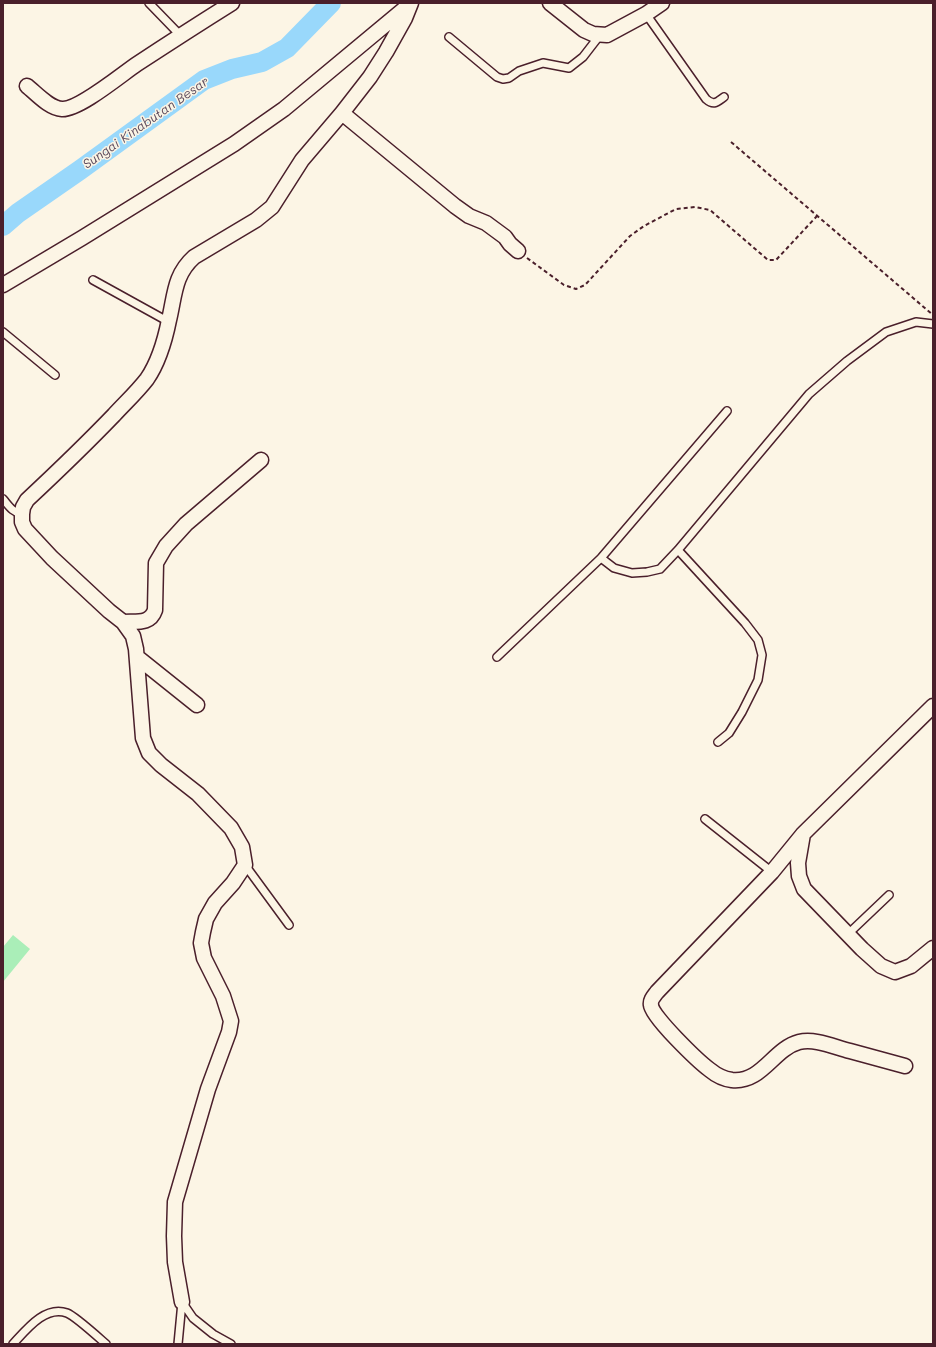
<!DOCTYPE html>
<style>
body{margin:0}
#map{position:relative;width:936px;height:1347px;overflow:hidden;background:#fcf5e5;font-family:Mali,sans-serif}
canvas{display:block}
.frame{position:absolute;inset:0;border:4px solid #4a1f2b;pointer-events:none}
</style>
<div id="map">
<canvas width="936" height="1347"></canvas>
<div class="frame"></div>
</div>
<script>
const context = document.querySelector('canvas').getContext('2d');
context.lineJoin = 'round';
function paint(path, color) {
  context.fillStyle = color;
  context.fill(path, 'evenodd');
}
function strokePath(path, color, width, dash) {
  context.strokeStyle = color;
  context.lineWidth = width;
  context.lineCap = dash ? 'butt' : 'round';
  context.setLineDash(dash || []);
  context.stroke(path);
}
function write(font, color, halo, rows, align = 'center') {
  context.font = font + ' Mali,sans-serif';
  context.lineWidth = 3;
  context.setLineDash([]);
  context.textBaseline = 'middle';
  context.strokeStyle = halo;
  context.fillStyle = color;
  for (const [text, x, y, turn = 0] of rows) {
    context.save();
    context.translate(x, y);
    context.rotate((+turn || 0) * Math.PI / 180);
    context.textAlign = isNaN(turn) ? turn : align;
    if (halo) context.strokeText(text, 0, 0);
    context.fillText(text, 0, 0);
    context.restore();
  }
}
paint(new Path2D(`
 M 13,935 L 30,949 L 3,982 L 3,947 Z`), '#aaeeb8');
strokePath(new Path2D(`
 M 3,226 L 18,213 L 80,170 L 204,80 L 232,69 L 262,62 L 287,48 L 331,3`), '#99d8fb', 20);
const service = new Path2D(`
 M 149,3 L 181,36
 M 646,14 L 706,99 C 714,106 717,102 724,97
 M 449,37 L 497,77 L 503,79 L 509,78 L 519,71 L 543,63 L 569,68 L 583,57 L 600,35
 M 93,280 L 169,322
 M 3,332 L 55,375
 M 3,499 C 9,506 12,512 22,514
 M 678,550 L 745,623 L 758,640 L 762,655 L 758,680 L 742,712 L 729,733 L 718,742
 M 601,558 L 614,568 L 632,573 L 647,572 L 660,569 L 678,550 L 809,394 L 847,361 L 886,332 L 916,322 L 933,324
 M 497,657 L 601,558 L 727,411
 M 705,819 L 772,872
 M 245,865 L 289,925
 M 848,934 L 889,895
 M 182,1302 L 193,1318 L 213,1334 L 231,1344
 M 13,1344 C 26,1330 45,1305 67,1313 C 75,1316 98,1337 106,1344
 M 178,1344 L 182,1302`);
const minor = new Path2D(`
 M 550,3 L 584,30 L 593,34 L 607,35 L 646,14 L 662,3
 M 27,86 C 37,94 49,108 62,109 C 79,110 122,74 137,64 C 169,43 200,23 232,3
 M 342,113 L 455,206 L 469,216 L 486,223 L 505,237 L 510,244 L 518,251
 M 3,285 L 82,238 L 234,144 L 284,109 L 409,5
 M 123,622 C 136,621 150,625 155,610 L 156,563 L 166,546 L 186,524 L 261,460
 M 137,657 L 197,705
 M 803,834 L 798,863 L 799,876 L 804,889 L 862,949 L 881,966 L 895,972 L 911,966 L 933,948
 M 905,1066 C 887,1061 868,1056 850,1051 C 834,1047 815,1038 799,1042 C 773,1049 762,1083 732,1080 C 724,1079 716,1075 710,1070 C 699,1062 651,1016 651,1005 C 650,1000 654,996 657,992 L 772,872 L 803,834 L 933,706
 M 182,1302 L 175,1262 L 174,1236 L 175,1202 L 208,1089 L 229,1032 L 231,1021 L 223,996 L 204,958 L 201,943 L 203,932 L 206,919 L 215,903 L 233,883 L 245,865 L 242,847 L 231,828 L 198,794 L 161,765 L 149,753 L 143,738 L 136,649 L 133,636 L 123,622 L 109,611 L 52,558 L 25,529 L 22,522 L 22,514 L 23,507 L 27,500 C 57,472 86,444 114,415 C 125,403 137,392 147,379 C 158,363 165,340 169,320 C 175,295 174,275 194,257 L 256,220 L 272,207 L 302,160 L 342,113 L 370,77 L 386,52 L 405,18 L 411,3`);
strokePath(service, '#4a1f2b', 10);
strokePath(minor, '#4a1f2b', 17);
strokePath(new Path2D(`
 M 731,142 L 933,315
 M 527,258 L 564,285 L 576,289 L 585,285 L 630,236 L 644,226 L 676,209 L 695,207 L 710,210 L 768,260 L 776,260 L 817,216`), '#4a1f2b', 2, [4, 3]);
strokePath(service, '#fcf5e5', 7);
strokePath(minor, '#fcf5e5', 14);
write('italic 13px', '#5e4d5f', '#fcf5e5', [
 ["Sungai Kinabutan Besar",146,123,-35]
]);
</script>
